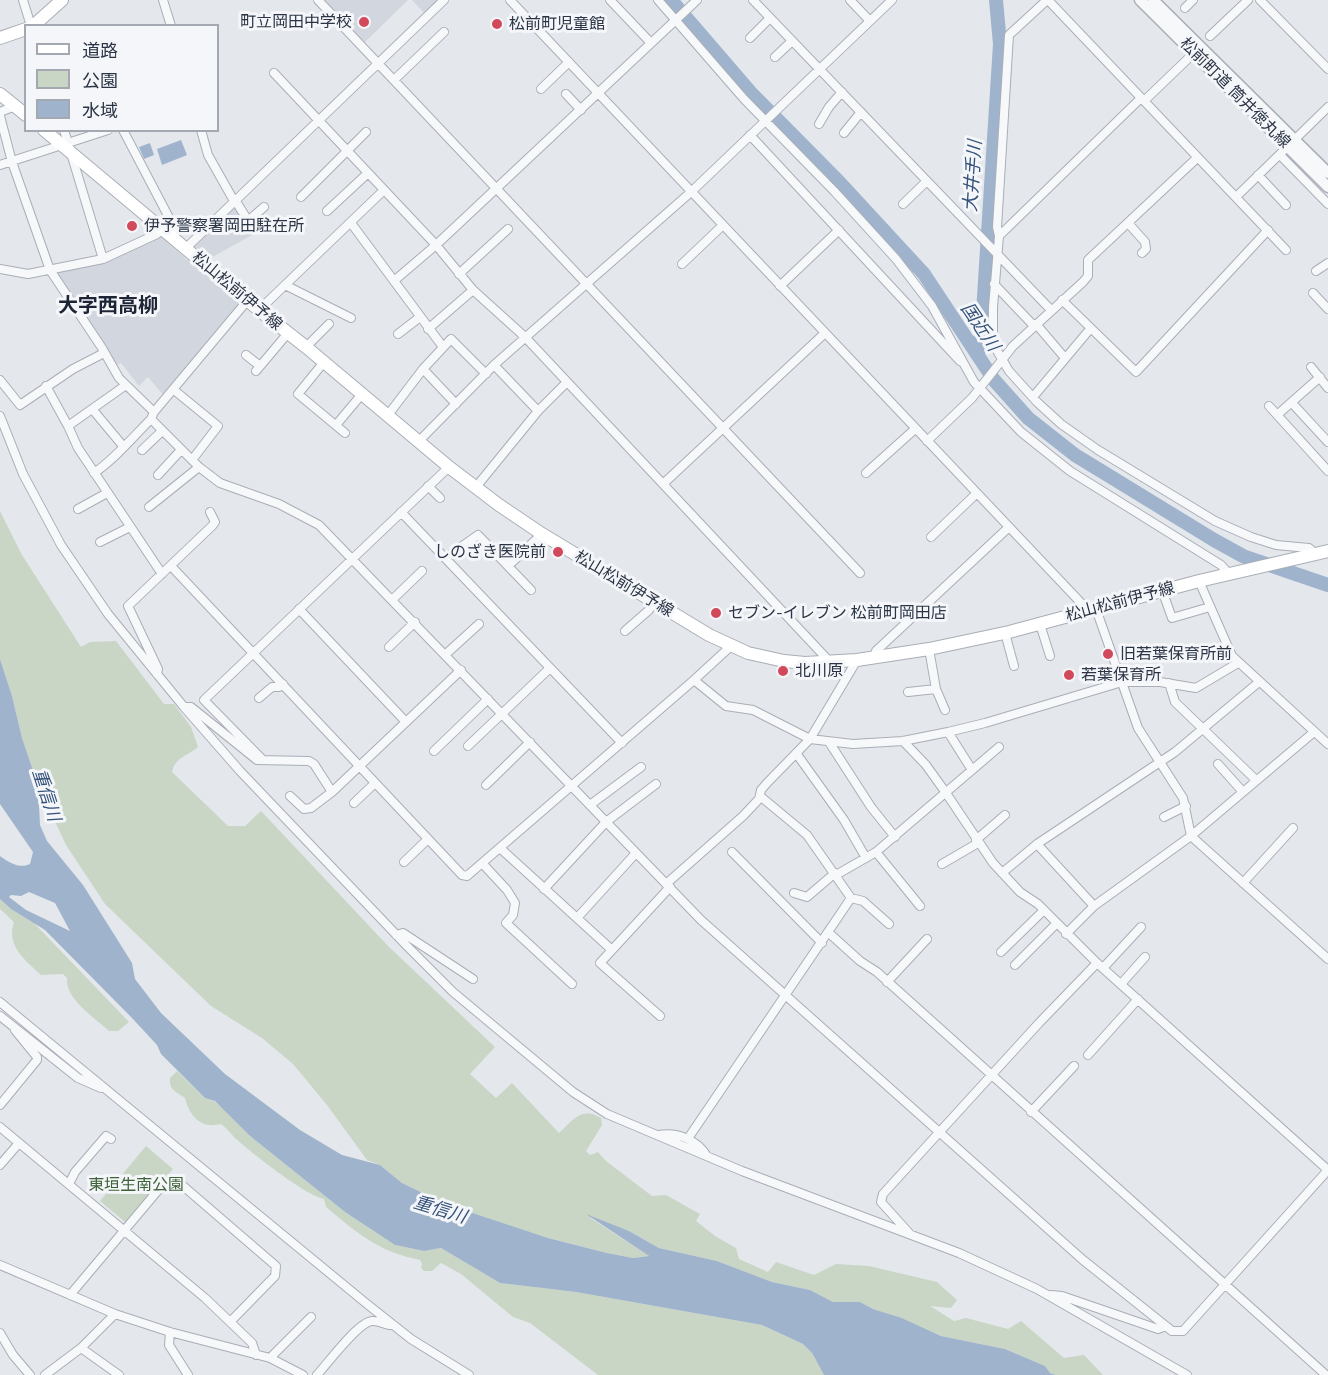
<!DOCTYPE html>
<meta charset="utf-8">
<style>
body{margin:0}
#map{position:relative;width:1328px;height:1375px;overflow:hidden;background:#e4e7ec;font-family:Raleway,"Noto Sans JP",sans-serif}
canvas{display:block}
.legend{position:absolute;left:24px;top:24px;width:195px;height:108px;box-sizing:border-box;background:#f4f6f9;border:2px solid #a4a8b1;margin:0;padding:8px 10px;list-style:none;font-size:18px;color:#2b3445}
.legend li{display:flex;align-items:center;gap:12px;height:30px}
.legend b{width:30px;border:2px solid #a4a8b1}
</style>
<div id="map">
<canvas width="1328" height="1375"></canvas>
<ul class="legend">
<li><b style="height:8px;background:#fff"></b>道路</li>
<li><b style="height:16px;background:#c9d6c5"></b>公園</li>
<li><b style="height:16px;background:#9fb4cc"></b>水域</li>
</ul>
</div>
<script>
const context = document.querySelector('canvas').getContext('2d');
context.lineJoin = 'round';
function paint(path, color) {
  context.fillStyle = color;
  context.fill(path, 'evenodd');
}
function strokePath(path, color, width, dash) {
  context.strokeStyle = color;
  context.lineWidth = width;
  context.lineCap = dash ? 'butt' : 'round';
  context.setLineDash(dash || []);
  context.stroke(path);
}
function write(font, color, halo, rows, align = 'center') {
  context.font = font + ' Raleway,"Noto Sans JP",sans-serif';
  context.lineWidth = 6;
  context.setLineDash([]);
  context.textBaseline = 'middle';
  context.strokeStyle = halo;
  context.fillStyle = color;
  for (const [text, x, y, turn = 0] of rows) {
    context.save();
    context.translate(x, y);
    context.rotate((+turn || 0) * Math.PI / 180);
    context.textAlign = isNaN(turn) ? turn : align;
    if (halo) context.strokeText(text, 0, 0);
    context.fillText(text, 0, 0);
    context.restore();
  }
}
paint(new Path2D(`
 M 322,0 L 408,0 L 364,43 Z
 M 412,0 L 442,0 L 426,15 Z
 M 234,205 L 252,235 L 207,260 L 192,247 Z
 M 161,236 L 187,260 L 192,261 L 240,302 L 232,317 L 165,397 L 148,377 L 139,386 L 121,363 L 115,366 L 57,278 L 59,271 Z`), '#d2d6de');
paint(new Path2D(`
 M 0,511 L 22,555 L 81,647 L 90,642 L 116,641 L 164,704 L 174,704 L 191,727 L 198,747 C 189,755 175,757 172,772 L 228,826 L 245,826 L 261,811 L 389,947 L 495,1047 L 470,1074 L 496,1098 L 512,1083 L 559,1133 C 573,1120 581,1106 601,1118 L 602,1125 L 586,1151 L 590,1155 L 598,1152 L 606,1161 L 652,1196 L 666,1195 L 700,1214 L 696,1221 L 715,1236 L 736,1248 L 739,1259 L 768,1272 L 776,1262 L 814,1275 L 836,1264 L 869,1266 L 937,1282 L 957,1300 L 951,1308 L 930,1306 L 954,1321 L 966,1318 L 1008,1329 L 1021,1321 L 1064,1358 L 1084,1355 L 1103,1375 L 1056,1375 L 1050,1373 L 1045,1366 L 1005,1349 L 941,1336 L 902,1318 L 873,1309 L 860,1302 L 833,1302 L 810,1290 L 772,1282 L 717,1261 L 659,1248 L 629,1231 L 589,1217 L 649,1256 L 633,1258 L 607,1253 L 548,1238 L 492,1221 L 448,1205 L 402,1183 L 380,1165 L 367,1160 L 327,1105 L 293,1064 L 262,1038 L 211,1006 L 105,904 L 66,845 L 38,785 L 22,738 L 12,696 L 0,659 Z
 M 0,899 L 11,909 L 34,923 L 129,1022 L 118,1031 L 109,1031 C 94,1017 65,999 67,978 L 63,974 L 41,975 C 25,960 6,946 14,922 L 0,909 Z
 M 177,1071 L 205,1098 L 214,1101 L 224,1109 L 250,1136 L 345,1212 L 395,1245 L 424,1251 L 441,1248 L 500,1283 L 576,1292 L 762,1325 L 803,1344 L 812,1353 L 824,1375 L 598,1375 L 530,1323 L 513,1317 L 461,1274 L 441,1263 L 432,1271 L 424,1271 L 421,1268 L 422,1264 L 420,1260 C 379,1252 357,1233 326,1207 L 324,1199 C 306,1196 249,1151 234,1137 C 230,1132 226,1128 221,1124 C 201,1129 190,1117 185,1098 C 176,1091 169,1091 170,1078 Z
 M 146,1146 L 173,1169 L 131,1220 L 125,1222 L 100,1201 Z`), '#c9d6c5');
paint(new Path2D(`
 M 181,140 L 187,155 L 162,165 L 157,149 Z
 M 150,143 L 154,155 L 144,159 L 139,147 Z
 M 0,659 L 12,696 L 22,738 L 38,785 L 40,825 L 47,841 L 83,885 L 132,963 L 135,979 L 161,1013 L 225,1074 L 300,1130 L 342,1155 L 380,1165 L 402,1183 L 448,1205 L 548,1238 L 607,1253 L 633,1258 L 649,1256 L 586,1214 L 629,1231 L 659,1248 L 717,1261 L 772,1282 L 810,1290 L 833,1302 L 860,1302 L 873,1309 L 902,1318 L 941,1336 L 1005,1349 L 1045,1366 L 1050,1373 L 1056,1375 L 824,1375 L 812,1353 L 803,1344 L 762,1325 L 576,1292 L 500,1283 L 441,1248 L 424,1251 L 395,1245 L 345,1212 L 250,1136 L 215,1101 L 205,1098 L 161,1054 L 157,1045 L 132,1018 L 45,930 L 11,909 L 0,899 L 0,856 C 10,863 19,869 30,864 L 33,852 L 0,804 ZM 29,892 L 55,903 L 70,931 L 26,910 L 9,897 L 11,895 L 21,896 Z`), '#9fb4cc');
strokePath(new Path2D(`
 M 671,0 L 752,94 L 840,183 L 924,274 L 994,380 L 1028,418 L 1075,455 L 1214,540 L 1243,556 L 1328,585
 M 978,354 L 982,328 L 1000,44 L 996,0`), '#9fb4cc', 14);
const minor = new Path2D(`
 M 23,0 L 31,26
 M 163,0 L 171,26
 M 318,0 L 860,573
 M 510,0 L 1083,605 L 1086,612
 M 610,0 L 651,43
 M 658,0 L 744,99 L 834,191 L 896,259 L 932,306 L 974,382 L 1021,432 L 1070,471 L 1221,565 L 1229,574
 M 753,0 L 1051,310
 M 850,0 L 870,21
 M 1048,0 L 1286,250
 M 1260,0 L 1328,69
 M 1185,8 L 1193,0
 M 1210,36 L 1248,0
 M 750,38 L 770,18
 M 775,57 L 792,41
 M 274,73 L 436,245 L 473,290 L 525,337 L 830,662
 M 394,80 L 444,32
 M 541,89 L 569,62
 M 566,94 L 581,110
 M 1141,98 L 999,236 L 993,307 L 993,336 L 996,349 L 1009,371 L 1037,402 L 1061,424 L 1098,450 L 1215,521 L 1251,537 L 1276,545 L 1309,548 L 1315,553
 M 1144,101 L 1196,51
 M 0,112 L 15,106
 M 0,116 L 12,162 L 50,270 L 102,348 L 119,378 L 154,412
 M 819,124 L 829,107 L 842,92
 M 64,130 L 103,259
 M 123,130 L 175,229 L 174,239
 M 201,130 L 208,155 L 234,201
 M 844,133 L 861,112
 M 750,135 L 960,361
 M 1280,155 L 1328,204
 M 0,165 L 108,130
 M 1258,175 L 1286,205
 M 301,197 L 366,132
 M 1236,197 L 1328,107
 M 235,200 L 252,227
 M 903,204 L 927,181
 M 327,211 L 368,173
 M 248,221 L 264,207
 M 351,223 L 443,347
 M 1128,223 L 1145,242 L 1146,249 L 1142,253
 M 999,236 L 997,227 L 1009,35 L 1047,0
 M 186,248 L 444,0
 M 682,264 L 723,225
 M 0,269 L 28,274 L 103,259 L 157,234 L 163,229
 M 1316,271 L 1328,263
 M 459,274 L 508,229
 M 395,280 L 436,245 L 697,0
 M 994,284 L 1034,326
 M 285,285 L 351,318
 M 780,286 L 839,230
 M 1313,293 L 1328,309
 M 1062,300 L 1136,372 L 1268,230
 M 259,310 L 384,190
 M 1036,324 L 1065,358
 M 428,329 L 473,290
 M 398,334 L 420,317
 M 306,347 L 329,324
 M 246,355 L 260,366
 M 324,362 L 298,394 L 345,433
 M 494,365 L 538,411
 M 1311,367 L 1328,388
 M 423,369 L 456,404
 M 256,371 L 288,333
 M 0,380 L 20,405 L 73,369 L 104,353
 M 46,386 L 68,426 L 78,448 L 162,574
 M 174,390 L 218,426 L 192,460
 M 1033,397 L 1090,329
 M 1292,403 L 1328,442
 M 1269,406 L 1328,471
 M 93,410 L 123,446
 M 388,415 L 423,369 L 451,339 L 486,374
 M 1277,415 L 1320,377
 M 0,416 L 23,474 L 61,545 L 108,614 L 184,707 L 240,771 L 407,946 L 453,992 L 573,1092 L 607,1114 L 742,1171 L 959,1253 L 1037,1289 L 1187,1375
 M 151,419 L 199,467 L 220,483 L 279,504 L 319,525 L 701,920 L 1083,1260 L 1172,1331 L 1183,1331 L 1328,1170
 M 336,425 L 362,394
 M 68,426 L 126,385
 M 419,441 L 494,365 L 691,192 L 892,0
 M 927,441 L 972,398 L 1013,346 L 1083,282 L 1088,276 L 1088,260 L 1197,158
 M 142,450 L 162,431
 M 94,473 C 115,459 133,437 151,419 L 154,412 L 247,301
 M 866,473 L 915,429
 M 158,475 L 181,450
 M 663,484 L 825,333
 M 428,486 L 440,498
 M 476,487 L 538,411 L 567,382
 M 149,507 L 199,467
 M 78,509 L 107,493
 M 401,512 L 622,743
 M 931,537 L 976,494
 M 100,542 L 130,527
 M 445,558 L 478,535 L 531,590
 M 171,566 L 462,875 L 467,876 L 694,680 L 731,646
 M 508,566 L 542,534
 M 1199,581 L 1232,656 L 1328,744
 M 1162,590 L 1172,618 L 1210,607
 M 393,599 L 422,571
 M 299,609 L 406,722
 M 1096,609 L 1138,728 L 1183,798 L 1191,836 L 1328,959
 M 1040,624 L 1050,656
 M 625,631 L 649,610 L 654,602
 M 1005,633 L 1014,666
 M 389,647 L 415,622
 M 929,649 L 936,689 L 945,710
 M 446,654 L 479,624
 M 874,657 L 876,651 L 1008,528
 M 157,674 L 158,669 L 128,606 L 212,526 L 215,522 L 210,512
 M 694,680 L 726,706 L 753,710 L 810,739 L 853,744 L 903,741 L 948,732 L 985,723 L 1122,682 L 1160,682 L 1196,688 L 1238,663
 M 1169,683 L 1175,702 L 1256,780
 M 908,692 L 936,689
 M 259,698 L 272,687 L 279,687 L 283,684
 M 185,707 L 191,707 L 257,760 L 309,761 L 314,764 L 332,792
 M 948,732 L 972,770
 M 903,741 L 926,765 L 946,793 L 993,863 L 1020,892 L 1038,904 L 1097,963 L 1328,1170
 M 829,742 L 871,807 L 895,837
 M 468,746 L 550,668
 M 434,751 L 488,699
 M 796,753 L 844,820 L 866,858
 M 262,759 L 204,700 L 449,467
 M 1218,764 L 1243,792
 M 486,785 L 530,742
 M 290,796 L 304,809 L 311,808 L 332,792 L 461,670
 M 354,803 L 375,783
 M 590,805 L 641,767
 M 1164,817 L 1186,806
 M 976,840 L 1005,815
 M 1037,844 L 1094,906
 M 500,848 L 612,950
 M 732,852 L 822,943
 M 876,852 L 920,906
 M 404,862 L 428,839
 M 482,863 L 507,890 L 515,903 L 513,915 L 506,923 L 572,984
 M 942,864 L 978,843
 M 1002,873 L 1037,844 L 1175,752 L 1259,682
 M 836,875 L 876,852 L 999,747
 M 1243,883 L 1293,828
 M 666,884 L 743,816 L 759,799 L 761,790 L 767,783 L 810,739 L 857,660
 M 544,889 L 606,822 L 656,784
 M 794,893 L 807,897 L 835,873
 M 851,898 L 863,901 L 889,924
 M 577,918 L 636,853
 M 829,933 L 860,961 L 877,972 L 1326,1375
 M 1066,934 L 1094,906 L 1191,836 L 1314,732
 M 396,935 L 403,933 L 473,979
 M 1001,952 L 1044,910
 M 1015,965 L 1056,924
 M 1103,968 L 1141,927
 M 887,982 L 927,939
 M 1121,984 L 1145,957
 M 0,1002 L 367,1304 L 411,1339 L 469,1375
 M 0,1016 L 78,1078 L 101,1088
 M 660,1016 L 600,963 L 670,887
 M 1088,1055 L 1138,999
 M 0,1105 L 37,1060 L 37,1057 L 15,1030
 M 1031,1112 L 1074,1066
 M 0,1127 L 205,1298 L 252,1343 L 256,1355
 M 659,1135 C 678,1132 697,1140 707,1156
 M 689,1137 L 851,898 L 807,835 L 760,796
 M 0,1165 L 19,1143
 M 69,1184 L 75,1172 L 106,1136 L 111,1139
 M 909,1233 L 881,1202 L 883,1194 L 1039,1023 L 1097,963
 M 0,1265 L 115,1314 L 170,1332 L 270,1358 L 303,1375
 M 70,1295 L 165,1182 L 175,1179 L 276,1266 L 275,1276 L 230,1322
 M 1051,1295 L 1062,1296 L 1158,1329 L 1166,1326
 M 170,1332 L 169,1345 L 188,1375
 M 0,1333 L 13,1355 L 30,1375
 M 81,1348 L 119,1375
 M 270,1358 L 311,1317
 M 45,1375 L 81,1348 L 115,1314
 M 317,1375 C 328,1363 358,1322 372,1321 C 378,1320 385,1325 391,1325`);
const tertiary = new Path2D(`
 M 1140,0 L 1328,187
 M 1153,0 L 1328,173`);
const secondary = new Path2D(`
 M 33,26 L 62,0
 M 0,38 L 26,29
 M 0,94 L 26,115
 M 44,130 L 259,310 L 306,347 L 449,467 L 499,505 L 542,534 L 709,635 L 748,653 L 784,661 L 805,663 L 857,660 L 929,649 L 1009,632 L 1199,581 L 1328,551`);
strokePath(minor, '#a9aeb7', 10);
strokePath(tertiary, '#a9aeb7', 13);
strokePath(secondary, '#a9aeb7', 14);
strokePath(minor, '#f7f8fa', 8);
strokePath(tertiary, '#f7f8fa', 10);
strokePath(secondary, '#fff', 12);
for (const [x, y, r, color] of [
 [364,22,6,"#d1495b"],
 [497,24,6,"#d1495b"],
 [132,226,6,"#d1495b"],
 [558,552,6,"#d1495b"],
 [716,613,6,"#d1495b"],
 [1108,654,6,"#d1495b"],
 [783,671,6,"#d1495b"],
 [1069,675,6,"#d1495b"]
]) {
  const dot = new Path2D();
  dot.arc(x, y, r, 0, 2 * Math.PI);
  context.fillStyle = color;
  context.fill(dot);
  strokePath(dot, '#f4f6f9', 2);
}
write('16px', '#2b3445', '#f4f6f9', [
 ["町立岡田中学校",352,22,"right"],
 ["松前町児童館",509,24],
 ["伊予警察署岡田駐在所",144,226],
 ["しのざき医院前",546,552,"right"],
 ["セブン-イレブン 松前町岡田店",728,613],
 ["旧若葉保育所前",1120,654],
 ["北川原",795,671],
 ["若葉保育所",1081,675]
], 'left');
write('16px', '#2b3445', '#f4f6f9', [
 ["松前町道 筒井徳丸線",1235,93,45],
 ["松山松前伊予線",237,291,40],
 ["松山松前伊予線",624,584,31],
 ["松山松前伊予線",1120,602,-15]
]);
write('16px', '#3f6138', '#f4f6f9', [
 ["東垣生南公園",136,1185]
]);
write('italic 18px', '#34527a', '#f4f6f9', [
 ["大井手川",973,176,-86],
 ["国近川",980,327,56],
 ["重信川",46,795,72],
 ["重信川",440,1210,17]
]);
write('bold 20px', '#1d2536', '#f4f6f9', [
 ["大字西高柳",108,306]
]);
</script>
